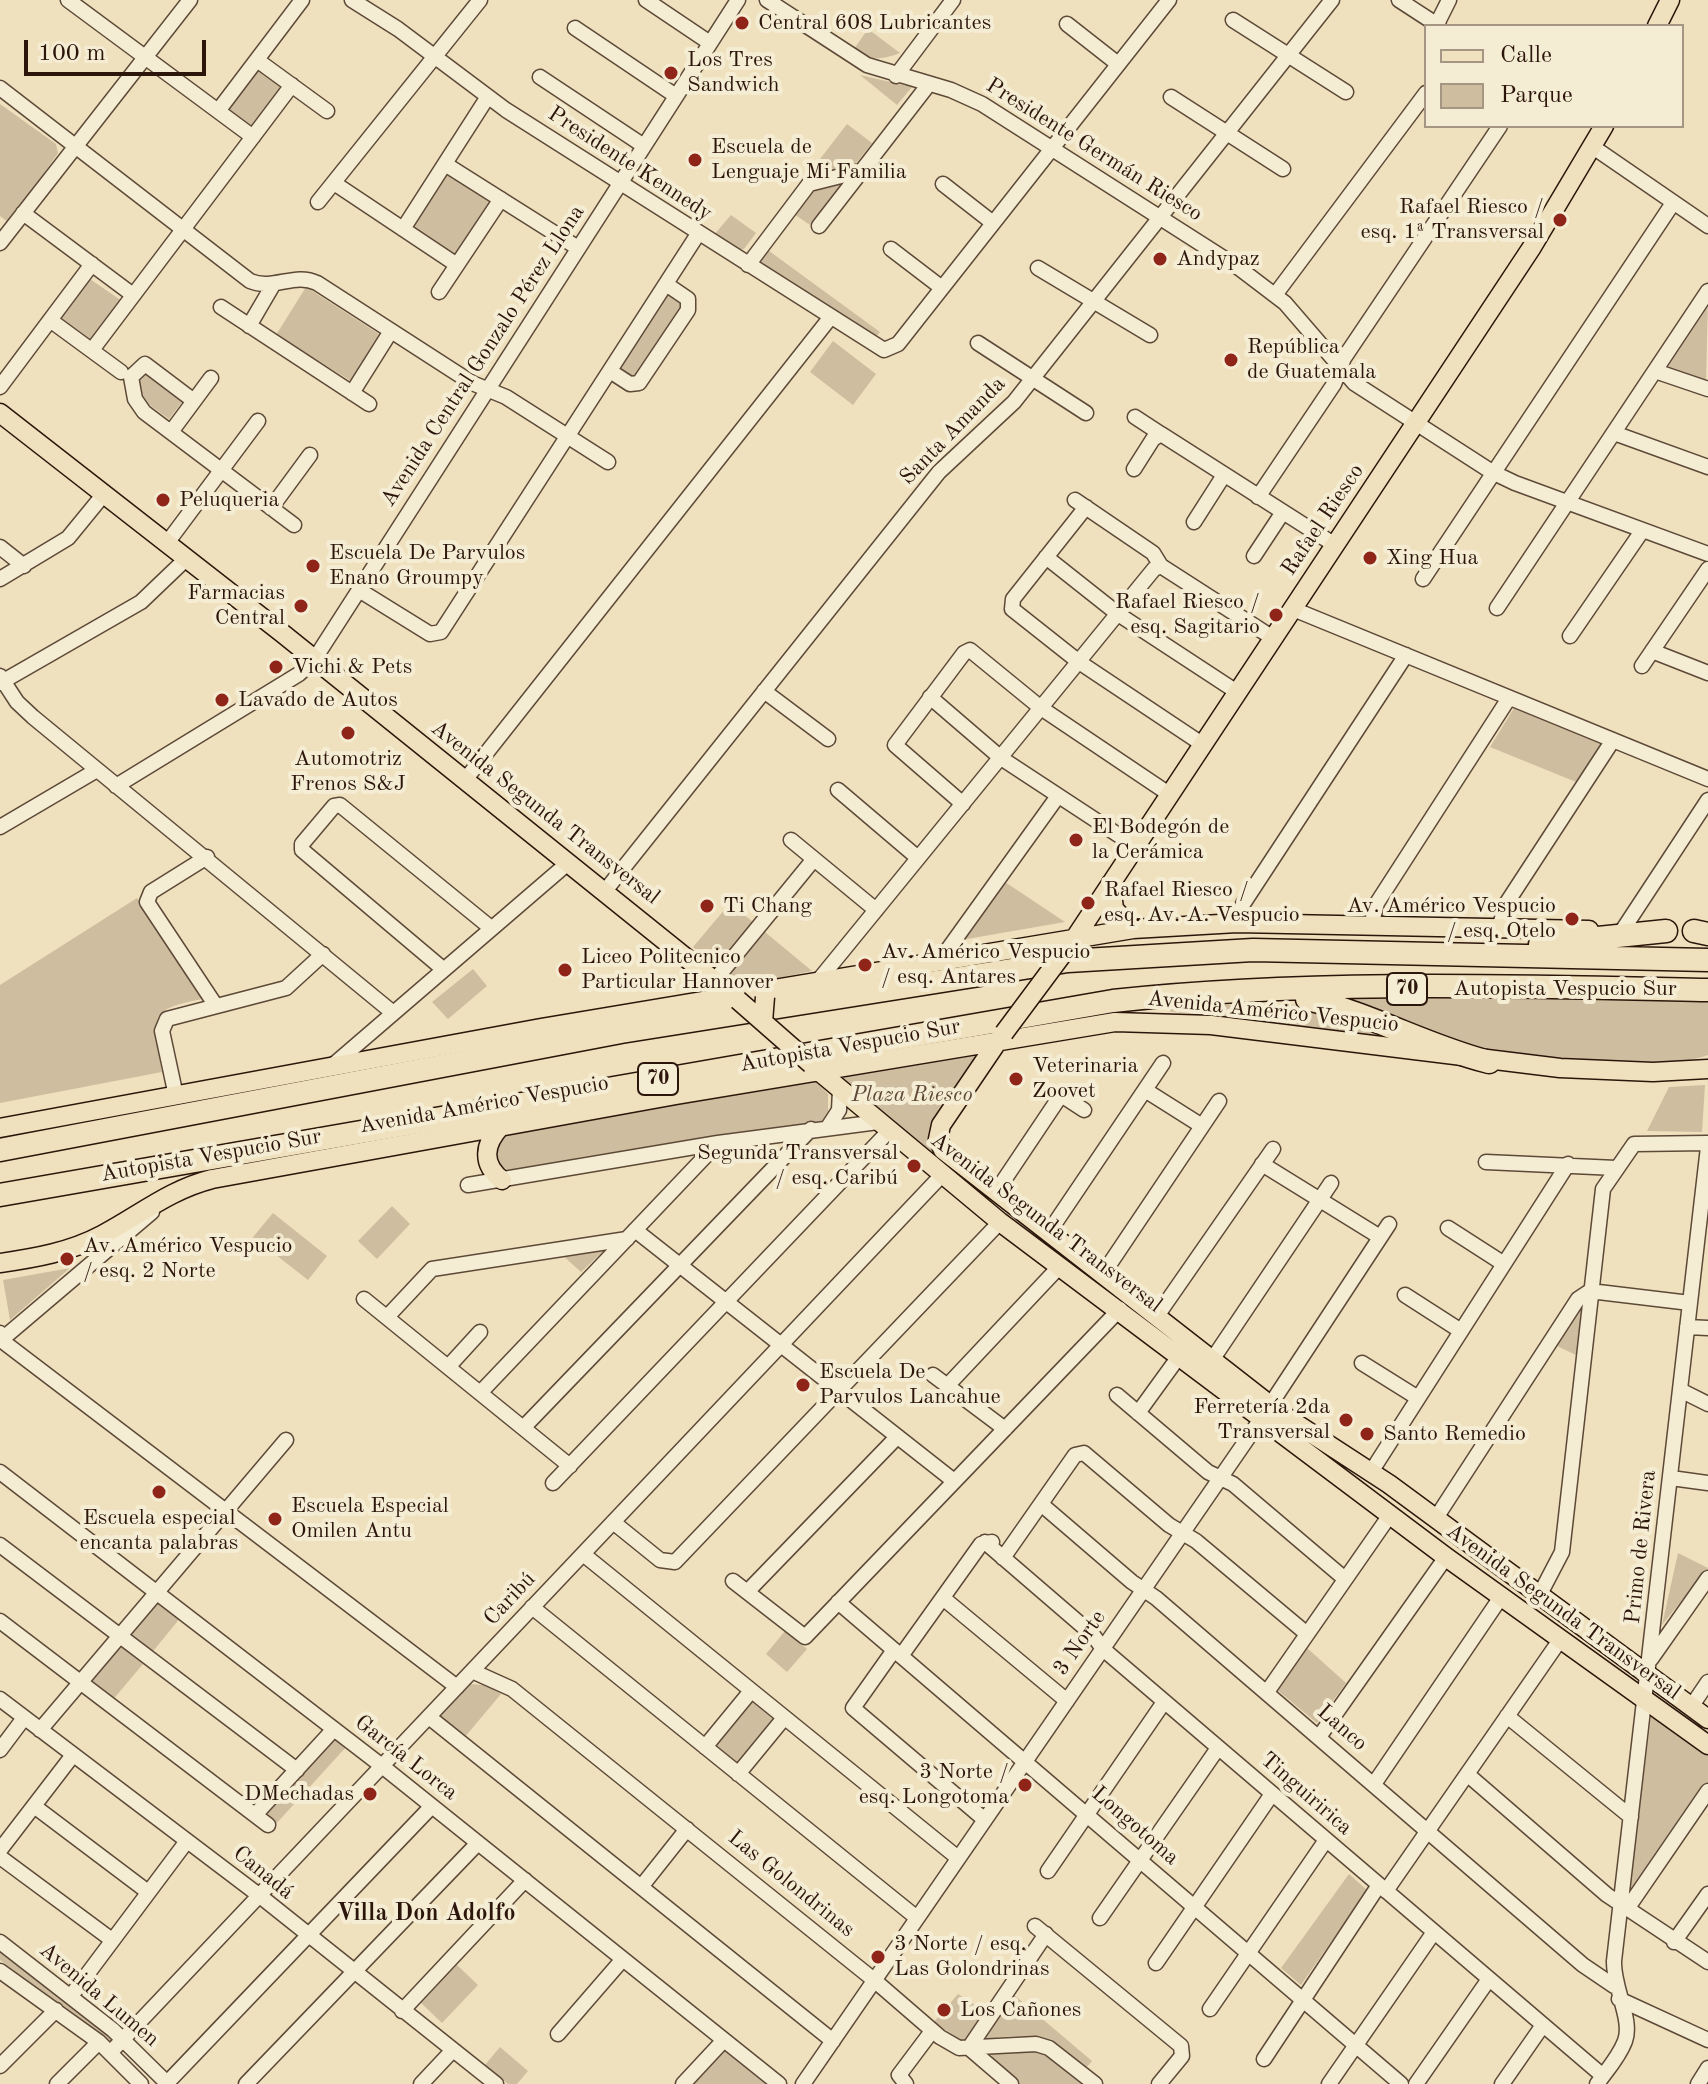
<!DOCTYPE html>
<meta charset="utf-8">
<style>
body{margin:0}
#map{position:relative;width:1708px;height:2084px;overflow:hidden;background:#efe1bd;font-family:"Old Standard TT",serif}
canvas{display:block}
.legend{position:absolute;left:1424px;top:24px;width:260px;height:104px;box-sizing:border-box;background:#f5ecd4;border:2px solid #a59684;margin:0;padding:10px 14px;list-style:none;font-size:24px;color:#2c160b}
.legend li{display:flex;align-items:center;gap:16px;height:40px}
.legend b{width:40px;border:2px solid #a59684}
.scale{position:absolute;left:24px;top:40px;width:182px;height:36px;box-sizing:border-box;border:4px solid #2c160b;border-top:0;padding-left:10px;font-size:24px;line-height:28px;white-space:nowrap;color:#2c160b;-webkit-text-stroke:6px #f5ecd4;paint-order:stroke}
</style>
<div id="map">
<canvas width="1708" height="2084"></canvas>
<ul class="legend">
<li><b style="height:10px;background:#efe1bd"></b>Calle</li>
<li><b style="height:22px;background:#cebe9f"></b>Parque</li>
</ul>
<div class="scale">100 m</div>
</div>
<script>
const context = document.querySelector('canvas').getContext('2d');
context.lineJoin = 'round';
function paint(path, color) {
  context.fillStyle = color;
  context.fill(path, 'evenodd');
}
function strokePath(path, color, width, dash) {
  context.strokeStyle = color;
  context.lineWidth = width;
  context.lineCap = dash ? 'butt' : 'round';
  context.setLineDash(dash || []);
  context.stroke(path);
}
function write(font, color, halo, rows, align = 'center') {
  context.font = font + ' "Old Standard TT",serif';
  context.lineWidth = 8;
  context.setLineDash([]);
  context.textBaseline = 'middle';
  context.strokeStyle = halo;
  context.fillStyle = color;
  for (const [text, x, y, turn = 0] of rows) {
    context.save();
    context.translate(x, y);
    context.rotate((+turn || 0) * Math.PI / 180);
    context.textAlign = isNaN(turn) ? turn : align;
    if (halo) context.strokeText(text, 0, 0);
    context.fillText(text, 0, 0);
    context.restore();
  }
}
paint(new Path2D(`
 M 868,29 L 900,53 C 881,60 872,61 854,49 Z
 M 255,67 L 283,88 L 251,131 L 222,111 Z
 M 860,75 L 912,87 L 897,105 Z
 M 0,104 L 56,144 L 58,153 L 9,223 L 0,216 Z
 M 847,124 L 872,143 L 853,167 L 806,177 Z
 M 445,169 L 493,199 L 457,256 L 409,224 Z
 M 844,182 L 810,225 L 791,212 L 805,191 Z
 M 731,215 L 756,233 L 744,249 L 738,250 L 713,236 Z
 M 765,248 L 880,332 L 875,338 L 758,264 Z
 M 87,277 L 122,301 L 92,343 L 57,318 Z
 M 306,287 L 379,334 L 351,381 L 276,335 Z
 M 669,291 L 682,300 L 683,311 L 633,380 L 618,371 L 663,294 Z
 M 1708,298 L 1706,383 L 1664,369 Z
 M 833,341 L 876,374 L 853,405 L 810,372 Z
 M 143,367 L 185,398 L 169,419 L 137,396 L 134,380 Z
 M 1514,708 L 1602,743 L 1576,782 L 1490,747 Z
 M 1005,882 L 1065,922 L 961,940 Z
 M 137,898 L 208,998 C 147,1009 153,1014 162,1072 L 0,1103 L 0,985 Z
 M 730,903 L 812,971 L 739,986 L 693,947 Z
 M 473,969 L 487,986 L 448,1019 L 432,1002 Z
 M 1340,994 L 1708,1001 L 1708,1055 C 1655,1075 1518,1062 1464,1044 C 1421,1030 1381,1009 1337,997 Z
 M 1284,1004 L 1312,1006 L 1409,1039 L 1166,1011 L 1165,1006 Z
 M 986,1047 L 931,1156 L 833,1073 Z
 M 813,1078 L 828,1094 L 828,1111 L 822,1121 L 582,1157 L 512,1173 L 496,1162 L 493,1150 L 502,1133 Z
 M 1705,1085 L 1702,1132 L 1647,1131 L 1669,1087 Z
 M 392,1206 L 410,1224 L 377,1259 L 358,1241 Z
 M 273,1213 L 327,1256 L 308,1280 L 253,1237 Z
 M 611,1244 L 581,1272 L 561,1254 Z
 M 70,1268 L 10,1320 L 3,1280 Z
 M 1586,1297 L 1578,1356 L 1555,1345 Z
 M 1678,1553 L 1708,1568 L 1662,1625 Z
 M 157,1596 L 181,1617 L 150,1655 L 125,1634 Z
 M 785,1631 L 807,1649 L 787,1672 L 766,1654 Z
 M 118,1644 L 143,1664 L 111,1702 L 87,1682 Z
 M 1306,1647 L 1346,1683 L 1317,1723 L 1276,1689 Z
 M 469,1684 L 485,1685 L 501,1694 L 464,1738 L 439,1717 Z
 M 751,1697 L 777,1718 L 739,1767 L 712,1745 Z
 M 1652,1711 L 1708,1750 L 1708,1786 L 1632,1894 L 1630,1878 Z
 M 333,1734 L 347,1746 L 274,1826 L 260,1813 Z
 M 1349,1874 L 1367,1890 L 1301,1985 L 1281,1968 Z
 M 0,1950 L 115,2040 L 110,2045 L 0,1960 Z
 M 457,1965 L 478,1985 L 442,2023 L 421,2003 Z
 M 958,1994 L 997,2019 L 1013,1994 L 1092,2061 L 1086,2068 C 1038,2032 1023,2032 965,2043 L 934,2022 Z
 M 723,2046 L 768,2084 L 692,2084 Z
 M 500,2047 L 528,2071 L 517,2084 L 508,2084 L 485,2065 Z
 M 1031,2049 L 1058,2059 L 1087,2084 L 1019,2084 L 993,2059 L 990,2051 Z`), '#cebe9f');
const minor = new Path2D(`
 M 68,0 L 253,137
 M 352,0 L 398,29 L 506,110 L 884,350 L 898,344 L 1169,0
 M 646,0 L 710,43
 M 767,0 L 867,65 L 951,90 L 982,104 L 1239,268 L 1285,303 L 1354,383 L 1492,472 L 1515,483 L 1708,554
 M 1399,0 L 1439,26
 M 1233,20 L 1346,92
 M 1067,24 L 1118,64
 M 1437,24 L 1449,0
 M 575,28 L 676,96
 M 257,60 L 327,111
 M 896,76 L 953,0
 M 540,77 L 644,146
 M 0,88 L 250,281 C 274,291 294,272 317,283 L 472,383 L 506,397 L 608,462
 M 1171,97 L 1283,169
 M 218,111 L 302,0
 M 1593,147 L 1708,226
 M 445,164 L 578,248
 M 334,183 L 457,265
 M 943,184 L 993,223
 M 318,202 L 480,0
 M 23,213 L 133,295
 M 819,226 L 929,84
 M 403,229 L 487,98
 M 0,243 L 190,0
 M 891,249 L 942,288
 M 748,265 L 809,184 L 861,171
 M 1038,268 L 1150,335
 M 439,292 L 501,199
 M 1275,295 L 1426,93
 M 221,307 L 369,404
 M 50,320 L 121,372
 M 249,326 L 273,285
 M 978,343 L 1086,413
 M 92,350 L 292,85
 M 610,371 L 630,384 L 639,383 L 688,310 L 688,299 L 666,284
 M 1655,371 L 1708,389
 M 0,387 L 92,264
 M 352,393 L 391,331
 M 194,401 L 145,364 L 131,377 L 135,399 L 144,412 L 294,525
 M 1135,417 L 1161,434
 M 171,432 L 211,378
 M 1614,433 L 1708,467
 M 1134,469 L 1153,439 L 1161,434 L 1335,545
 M 1258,497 L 1334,384 L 1344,358 L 1500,126
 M 1075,500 L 1153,553 L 1161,566 L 1273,638
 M 1086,507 L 1013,599 L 1012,609 L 1079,662 L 1202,744
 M 271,508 L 310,455
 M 1194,522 L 1224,475
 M 167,543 L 258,421
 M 0,547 L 24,566
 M 1254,556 L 1283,512
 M 1046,557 L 1118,614 L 1237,692
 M 0,579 L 68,538 L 104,494
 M 1423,579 L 1673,203
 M 359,590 L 430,634 L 441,632 L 698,234
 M 1497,608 L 1708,291
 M 1293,609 L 1708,779
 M 1570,636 L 1642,531
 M 1652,651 L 1708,673
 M 1642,666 L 1708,569
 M 0,676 L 17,702 L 33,717 L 392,1012
 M 0,683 L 141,602 L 187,558
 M 764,691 L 828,739
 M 930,697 L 1001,758 L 1135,846
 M 465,780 L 830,318
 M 116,786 L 299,674 L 314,660 L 738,0
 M 838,790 L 918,858
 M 963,804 L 895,745 L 964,653 L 970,650 L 1041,708 L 1169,794
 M 0,827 L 97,770
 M 791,840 L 876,910
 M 207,857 L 151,892 L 147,902 L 216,1006
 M 605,891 L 939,472 L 1014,402 L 1332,0
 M 1237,923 L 1243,904 L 1406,655
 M 1371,926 L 1377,903 L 1509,698
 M 1499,929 L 1506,904 L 1613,740
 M 1622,931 L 1708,800
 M 941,959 L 1058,796
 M 443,969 L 302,850 L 302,844 L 334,806 L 340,805 L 491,928
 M 715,980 L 814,859
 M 818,981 L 1154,569 L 1161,566
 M 332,1066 L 568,863
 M 1145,1090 L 1202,1126
 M 176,1096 L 162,1031 L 167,1019 L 286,988 L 323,954
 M 828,1127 L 839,1110 L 840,1090
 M 1486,1162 L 1616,1168
 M 1262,1164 L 1380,1237
 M 468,1185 L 718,1143 L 878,1122
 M 996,1192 L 1061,1095 L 1084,1110
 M 1448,1228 L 1504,1264
 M 635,1230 L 954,1481
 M 1049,1232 L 1163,1063
 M 1103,1274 L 1219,1101
 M 1590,1291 L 1690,1303
 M 1405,1295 L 1461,1331
 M 364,1299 L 570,1466
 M 1157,1316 L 1273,1149
 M 387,1317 L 432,1269 L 627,1239
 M 1687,1327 L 1708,1328
 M 0,1333 L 1,1340 L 457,1687
 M 0,1341 L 152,1212
 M 1212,1360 L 1331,1183
 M 1362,1363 L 1418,1398
 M 448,1367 L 480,1332
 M 933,1375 L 1005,1429
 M 947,1386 L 1060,1266
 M 1680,1390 L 1708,1404
 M 480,1393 L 718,1143
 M 1117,1395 L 1208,1472 L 1233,1484 L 1345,1579
 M 1138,1413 L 1180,1355
 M 523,1428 L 811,1129
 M 0,1472 L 382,1766 L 779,2084
 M 1371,1472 L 1568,1164
 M 1671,1478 L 1708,1483
 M 553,1483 L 889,1131
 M 1041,1504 L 1132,1582 L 1156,1598 L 1583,1965 L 1614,1986
 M 1436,1518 L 1578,1299 L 1590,1291
 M 613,1522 L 660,1560 L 675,1562 L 1000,1222
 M 985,1542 L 1093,1635 L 1103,1649 L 1603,2076
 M 0,1545 L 297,1770
 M 583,1554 L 958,1858
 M 1003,1558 L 1075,1455 L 1084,1453 L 1169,1525 L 1196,1541 L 1307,1634
 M 733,1581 L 805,1637 L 1120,1309
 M 747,1592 L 897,1437
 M 1539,1596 L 1562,1552 L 1603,1189 L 1634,1144 L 1708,1143
 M 943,1598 L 1067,1701
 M 838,1602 L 1401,2084
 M 532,1607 L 917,1918
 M 0,1621 L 268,1825
 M 894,1650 L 853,1708 L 985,1820
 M 901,1656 L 981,1544 L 992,1542
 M 1651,1659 L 1708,1578
 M 472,1671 L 512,1689 L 874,1980 L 940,2037 L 959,2048 L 1036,2044 L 1049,2048 L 1095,2084
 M 1267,1692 L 1390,1515
 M 0,1699 L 260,1896 L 496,2084
 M 1691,1707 L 1708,1682
 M 1507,1716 L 1631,1817
 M 429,1717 L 833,2041
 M 40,1730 L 286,1440
 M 1319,1737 L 1446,1557
 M 705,1747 L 751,1691
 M 0,1750 L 24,1718
 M 738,1774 L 784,1718
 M 1467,1774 L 1607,1895 L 1708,1962
 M 1374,1784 L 1501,1597
 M 34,1806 L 148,1892
 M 255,1815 L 334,1729
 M 0,1850 L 73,1755
 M 0,1857 L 112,1940
 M 1048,1871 L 1164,1702
 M 641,1887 L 687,1829
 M 1386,1891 L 1560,1640
 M 1627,1909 L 1708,1791
 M 1100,1918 L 1218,1748
 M 1035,1926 L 1181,2046 L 1182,2056 L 1159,2084
 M 0,1942 L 113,2030 L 168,2084
 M 1674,1942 L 1708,1894
 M 1156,1963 L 1272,1794
 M 0,1971 L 99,2042 L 141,2084
 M 71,1996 L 187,1841
 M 1619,1999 L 1708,2040
 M 1210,2009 L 1326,1840
 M 402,2011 L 525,1880
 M 558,2034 L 623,1959
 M 110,2053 L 941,1176
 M 1264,2059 L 1379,1885
 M 0,2066 L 56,2010
 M 167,2083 L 432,1806
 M 57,2084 L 99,2042
 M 246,2084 L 478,1843
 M 421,2084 L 453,2050
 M 683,2084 L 724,2040
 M 803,2084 L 1261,1419 L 1389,1224
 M 906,2084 L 899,2075 L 932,2031
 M 1011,2084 L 969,2048 L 1046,1934
 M 1329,2084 L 1434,1932
 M 1416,2084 L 1489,1979
 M 1502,2084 L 1543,2025
 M 1597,2084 C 1607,2070 1619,2057 1625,2041 C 1633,2020 1613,1988 1614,1961 L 1708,1147
 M 1698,2084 L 1708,2068`);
const major = new Path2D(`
 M 1657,26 L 1670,0
 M 0,413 L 282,633 L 736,998
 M 1111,883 L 1114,909 L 1133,929
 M 1073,941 L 1532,247 L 1604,126
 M 1000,1038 L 941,1125 L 938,1139 L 943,1150 L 1283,1415 L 1389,1484 L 1708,1719
 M 815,1068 L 1000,1222 L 1446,1557 L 1708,1745
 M 501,1126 C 484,1144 481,1164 502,1180
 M 0,1128 L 541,1028 L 1133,929 L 1237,923 L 1589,930
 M 0,1263 C 35,1258 70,1252 102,1235 C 140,1215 169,1190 212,1179 L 676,1095 L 1115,1022 L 1211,1025 L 1560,1068 L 1653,1072 L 1708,1069`);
const highway = new Path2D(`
 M 1694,931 L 1708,934
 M 1540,944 L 1666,931
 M 1307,999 C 1370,1013 1426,1046 1489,1062
 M 0,1150 L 621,1032 L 1068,961 L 1253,950 L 1708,960
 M 0,1195 L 1113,1001 C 1308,980 1512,986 1708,990`);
strokePath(minor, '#5d4938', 17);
strokePath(major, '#2c160b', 21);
strokePath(highway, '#2c160b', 25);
strokePath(minor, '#f5ecd4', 14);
strokePath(major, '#efe1bd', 18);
strokePath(highway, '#efe1bd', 22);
const majorBridge = new Path2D(`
 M 738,1000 L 811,1064
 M 763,1022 L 765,997
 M 1004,1033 L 1065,951`);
strokePath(majorBridge, '#2c160b', 21, []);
strokePath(majorBridge, '#efe1bd', 18);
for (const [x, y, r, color] of [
 [742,23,8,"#8f2418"],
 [671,73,8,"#8f2418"],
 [695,160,8,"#8f2418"],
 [1560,220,8,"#8f2418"],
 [1160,259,8,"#8f2418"],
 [1231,360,8,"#8f2418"],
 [163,500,8,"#8f2418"],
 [1370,558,8,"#8f2418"],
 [313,566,8,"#8f2418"],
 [301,606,8,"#8f2418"],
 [1276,615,8,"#8f2418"],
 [276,667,8,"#8f2418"],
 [222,700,8,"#8f2418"],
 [348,733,8,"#8f2418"],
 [1076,840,8,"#8f2418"],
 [1088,903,8,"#8f2418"],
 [707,906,8,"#8f2418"],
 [1572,919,8,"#8f2418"],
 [865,965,8,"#8f2418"],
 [565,970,8,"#8f2418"],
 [1016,1079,8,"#8f2418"],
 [914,1166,8,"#8f2418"],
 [67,1259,8,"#8f2418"],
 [803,1385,8,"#8f2418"],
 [1346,1420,8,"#8f2418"],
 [1367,1434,8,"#8f2418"],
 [159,1492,8,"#8f2418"],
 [275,1519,8,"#8f2418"],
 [1025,1785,8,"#8f2418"],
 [370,1794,8,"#8f2418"],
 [878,1957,8,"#8f2418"],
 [944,2010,8,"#8f2418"]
]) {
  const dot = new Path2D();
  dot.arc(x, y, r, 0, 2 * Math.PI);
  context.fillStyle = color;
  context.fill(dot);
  strokePath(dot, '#f5ecd4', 3);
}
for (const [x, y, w] of [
 [1407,989,40],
 [658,1079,40]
]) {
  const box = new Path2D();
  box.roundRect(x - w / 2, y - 16, w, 32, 6);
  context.fillStyle = '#f5ecd4';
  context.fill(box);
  strokePath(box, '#2c160b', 2);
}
write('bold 20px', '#2c160b', null, [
 ["70",1407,989],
 ["70",658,1079]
]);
write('22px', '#2c160b', '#f5ecd4', [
 ["Central 608 Lubricantes",758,23],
 ["Los Tres",687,60],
 ["Sandwich",687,85],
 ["Escuela de",711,147],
 ["Lenguaje Mi Familia",711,172],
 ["Rafael Riesco /",1544,207,"right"],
 ["esq. 1ª Transversal",1544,232,"right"],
 ["Andypaz",1176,259],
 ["República",1247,347],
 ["de Guatemala",1247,372],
 ["Peluqueria",179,500],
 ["Escuela De Parvulos",329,553],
 ["Enano Groumpy",329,578],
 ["Xing Hua",1386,558],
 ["Farmacias",285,593,"right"],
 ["Central",285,618,"right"],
 ["Rafael Riesco /",1260,602,"right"],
 ["esq. Sagitario",1260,627,"right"],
 ["Vichi & Pets",292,667],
 ["Lavado de Autos",238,700],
 ["Automotriz",348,759,"center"],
 ["Frenos S&J",348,784,"center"],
 ["El Bodegón de",1092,827],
 ["la Cerámica",1092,852],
 ["Rafael Riesco /",1104,890],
 ["esq. Av. A. Vespucio",1104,915],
 ["Ti Chang",723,906],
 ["Av. Américo Vespucio",1556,906,"right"],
 ["/ esq. Otelo",1556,931,"right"],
 ["Av. Américo Vespucio",881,952],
 ["/ esq. Antares",881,977],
 ["Liceo Politecnico",581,957],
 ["Particular Hannover",581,982],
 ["Veterinaria",1032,1066],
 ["Zoovet",1032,1091],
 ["Segunda Transversal",898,1153,"right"],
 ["/ esq. Caribú",898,1178,"right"],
 ["Av. Américo Vespucio",83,1246],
 ["/ esq. 2 Norte",83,1271],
 ["Escuela De",819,1372],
 ["Parvulos Lancahue",819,1397],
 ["Ferretería 2da",1330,1407,"right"],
 ["Transversal",1330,1432,"right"],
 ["Santo Remedio",1383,1434],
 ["Escuela Especial",291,1506],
 ["Omilen Antu",291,1531],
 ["Escuela especial",159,1518,"center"],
 ["encanta palabras",159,1543,"center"],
 ["3 Norte /",1009,1772,"right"],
 ["esq. Longotoma",1009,1797,"right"],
 ["DMechadas",354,1794,"right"],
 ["3 Norte / esq.",894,1944],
 ["Las Golondrinas",894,1969],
 ["Los Cañones",960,2010]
], 'left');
write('22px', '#2c160b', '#f5ecd4', [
 ["Presidente Germán Riesco",1094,150,32],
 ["Presidente Kennedy",630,164,33],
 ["Avenida Central Gonzalo Pérez Llona",483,356,-57],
 ["Santa Amanda",953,431,-46],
 ["Rafael Riesco",1323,520,-56],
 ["Avenida Segunda Transversal",545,813,38],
 ["Autopista Vespucio Sur",1565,989],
 ["Avenida Américo Vespucio",1273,1012,6],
 ["Autopista Vespucio Sur",850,1046,-10],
 ["Avenida Américo Vespucio",484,1105,-10],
 ["Autopista Vespucio Sur",211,1156,-10],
 ["Avenida Segunda Transversal",1046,1223,37],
 ["Primo de Rivera",1641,1547,-84],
 ["Caribú",510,1599,-47],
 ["Avenida Segunda Transversal",1563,1612,36],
 ["3 Norte",1080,1643,-55],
 ["Lanco",1342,1728,41],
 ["García Lorca",406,1758,38],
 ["Tinguiririca",1306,1794,41],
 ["Longotoma",1135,1826,41],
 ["Canadá",263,1873,39],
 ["Las Golondrinas",791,1884,39],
 ["Avenida Lumen",99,1995,40]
]);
write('italic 22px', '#5d4837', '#f5ecd4', [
 ["Plaza Riesco",912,1095]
]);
write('bold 24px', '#2c160b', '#f5ecd4', [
 ["Villa Don Adolfo",426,1914]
]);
</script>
